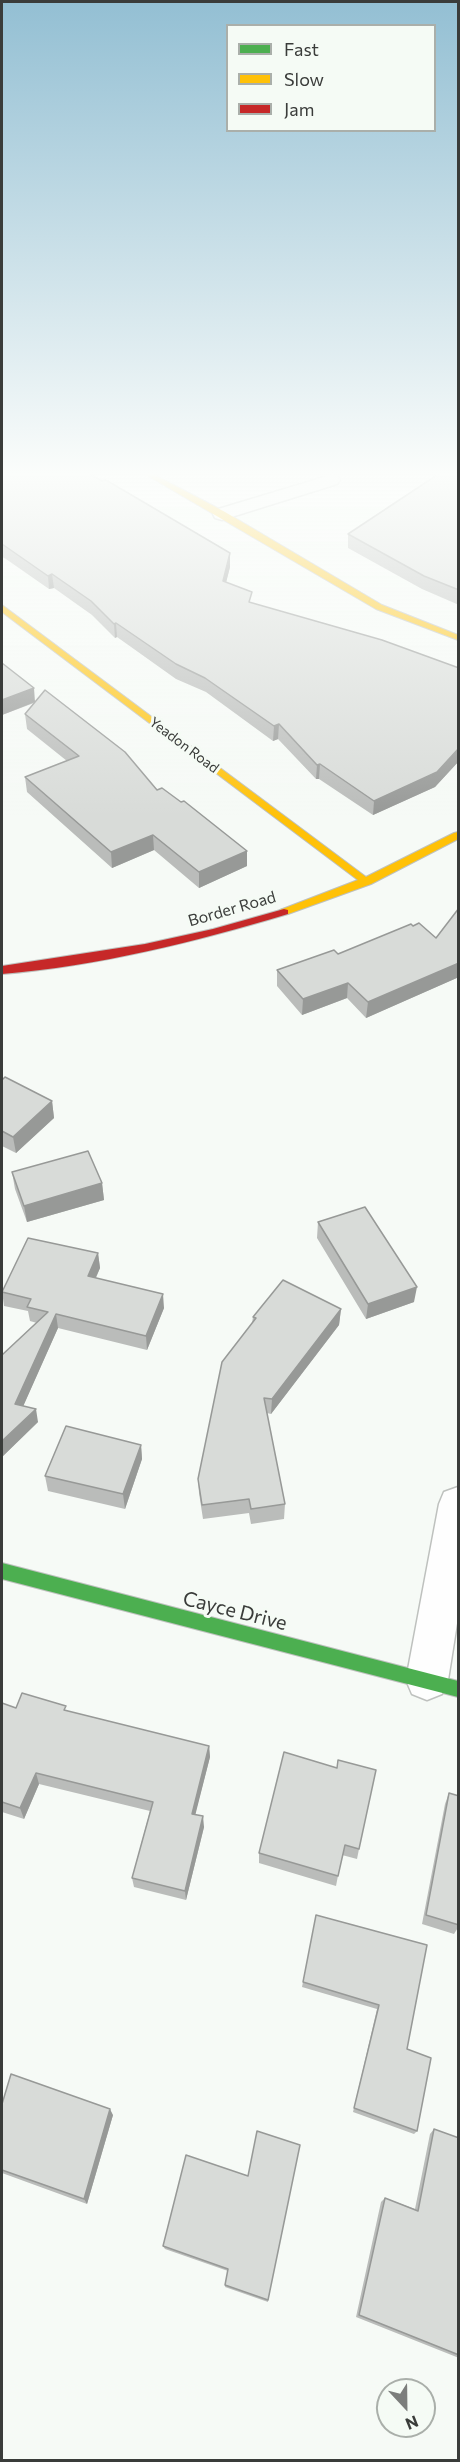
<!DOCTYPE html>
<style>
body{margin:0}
#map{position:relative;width:460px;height:2462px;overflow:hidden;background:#f6faf6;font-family:Commissioner,sans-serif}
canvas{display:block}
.frame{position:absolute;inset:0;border:3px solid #3a3c3a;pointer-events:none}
.legend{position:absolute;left:226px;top:24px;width:210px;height:108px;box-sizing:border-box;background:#f5fbf5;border:2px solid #aaafaa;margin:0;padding:8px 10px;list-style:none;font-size:18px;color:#3a3c3a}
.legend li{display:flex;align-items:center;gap:12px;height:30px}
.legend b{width:30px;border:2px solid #aaafaa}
.north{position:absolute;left:376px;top:2378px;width:60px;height:60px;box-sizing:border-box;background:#f5fbf5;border:2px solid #aaafaa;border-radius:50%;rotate:158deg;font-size:16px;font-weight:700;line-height:24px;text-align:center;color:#3a3c3a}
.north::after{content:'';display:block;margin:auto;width:21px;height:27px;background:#7c7e7c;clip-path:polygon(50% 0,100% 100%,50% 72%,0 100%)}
</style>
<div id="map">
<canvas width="460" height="2462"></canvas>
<div class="frame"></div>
<ul class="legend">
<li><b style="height:8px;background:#4caf50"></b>Fast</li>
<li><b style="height:8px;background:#ffc107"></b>Slow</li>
<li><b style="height:8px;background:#c62828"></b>Jam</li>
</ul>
<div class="north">N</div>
</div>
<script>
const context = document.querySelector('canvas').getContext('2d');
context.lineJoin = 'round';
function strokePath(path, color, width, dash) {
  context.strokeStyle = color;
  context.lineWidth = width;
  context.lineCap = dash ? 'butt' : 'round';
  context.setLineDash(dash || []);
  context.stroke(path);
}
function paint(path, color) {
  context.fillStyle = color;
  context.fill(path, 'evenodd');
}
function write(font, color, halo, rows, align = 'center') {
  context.font = font + ' Commissioner,sans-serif';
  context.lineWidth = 6;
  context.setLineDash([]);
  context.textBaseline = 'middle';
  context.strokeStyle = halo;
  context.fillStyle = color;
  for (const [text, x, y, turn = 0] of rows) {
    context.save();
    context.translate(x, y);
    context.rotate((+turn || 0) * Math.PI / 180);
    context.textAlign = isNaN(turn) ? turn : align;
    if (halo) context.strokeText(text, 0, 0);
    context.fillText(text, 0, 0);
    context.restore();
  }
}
const street = new Path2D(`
 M 331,475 L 337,476 L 340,480 L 337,484 L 222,520 L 215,518 L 213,514 L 215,510 Z
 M 458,1487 L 458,1617 L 448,1680 L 442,1694 L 427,1700 L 412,1694 L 406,1680 L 439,1504 L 444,1492 Z`);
const fast = new Path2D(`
 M 2,1563 L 458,1681 L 458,1697 L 2,1579 Z`);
const slow = new Path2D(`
 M 143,473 L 151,473 L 225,512 L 382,605 L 458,635 L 458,640 L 376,609 Z
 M 2,605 L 366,877 L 454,833 L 458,832 L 458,839 L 371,884 L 288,914 L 280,914 L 280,910 L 358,880 L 2,612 Z`);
const jam = new Path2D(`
 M 284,909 L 288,910 L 288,914 C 195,942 98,966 2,974 L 2,966 L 145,944 L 213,929 Z`);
strokePath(street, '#bec1be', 3);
strokePath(fast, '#bec1be', 2);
strokePath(slow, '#bec1be', 2);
strokePath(jam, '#bec1be', 2);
paint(street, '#fefefe');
paint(fast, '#4caf50');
paint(slow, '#ffc107');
paint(jam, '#c62828');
paint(new Path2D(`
 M 2,473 L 230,567 L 226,582 L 251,603 L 459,668 L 459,761 L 435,787 L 373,815 L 319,779 L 316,779 L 278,739 L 273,741 L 206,692 L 176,679 L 117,637 L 115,638 L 92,615 L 54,588 L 49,589 L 6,559 L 2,557 Z
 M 429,473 L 459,473 L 459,605 L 422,589 L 348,548 L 348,534 L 435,476 Z
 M 2,663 L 35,701 L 157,790 L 181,802 L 247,851 L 247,866 L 199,888 L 154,850 L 112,868 L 27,792 L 25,777 L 67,761 L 27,729 L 25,714 L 34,703 L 2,715 Z
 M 338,954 L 459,977 L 366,1018 L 347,998 L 302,1015 L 277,986 L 277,970 Z
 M 2,1080 L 52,1101 L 54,1118 L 16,1153 L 2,1146 Z
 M 12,1172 L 102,1183 L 104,1200 L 27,1222 L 15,1189 Z
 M 318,1222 L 414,1302 L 366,1319 L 317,1238 Z
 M 98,1253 L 100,1268 L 96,1278 L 164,1308 L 147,1350 L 58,1328 L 23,1406 L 38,1422 L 2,1457 L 37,1323 L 30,1321 L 28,1311 L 4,1306 L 2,1291 Z
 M 341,1309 L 339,1325 L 271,1414 L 267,1413 L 285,1504 L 284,1519 L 251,1524 L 249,1513 L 203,1519 L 199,1493 L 198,1479 L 252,1323 L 253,1317 Z
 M 141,1445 L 142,1459 L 125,1509 L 48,1491 L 45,1476 Z
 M 2,1703 L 16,1708 L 67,1711 L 209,1746 L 210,1757 L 195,1814 L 204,1827 L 186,1900 L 134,1887 L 132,1878 L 150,1811 L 39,1784 L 24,1819 L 2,1812 Z
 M 284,1752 L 359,1849 L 357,1859 L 342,1855 L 336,1886 L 259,1863 L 259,1853 Z
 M 449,1793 L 459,1926 L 454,1934 L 422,1924 L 445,1804 Z
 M 316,1915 L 427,1945 L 407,2049 L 417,2131 L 414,2134 L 353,2112 L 377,2009 L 302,1987 Z
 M 2,2104 L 113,2115 L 87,2204 L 2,2173 Z
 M 434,2129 L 459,2138 L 459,2358 L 356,2317 L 381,2202 L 385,2198 L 415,2209 L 430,2134 Z
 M 186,2155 L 268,2300 L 268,2302 L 225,2287 L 228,2271 L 165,2249 L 163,2246 Z`), '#babcba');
paint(new Path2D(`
 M 230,553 L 230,567 L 223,595 L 223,581 Z
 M 52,574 L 54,588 L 49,589 L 48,576 Z
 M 116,623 L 117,637 L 115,638 L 114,624 Z
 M 34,688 L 35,702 L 2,715 L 2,700 Z
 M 279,724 L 278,739 L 273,741 L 274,726 Z
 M 459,748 L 459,761 L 435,787 L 373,815 L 374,801 Z
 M 320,764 L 319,779 L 316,779 L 317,765 Z
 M 153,835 L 154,850 L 112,868 L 111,852 Z
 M 247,851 L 247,866 L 199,888 L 199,872 Z
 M 459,963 L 459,977 L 366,1018 L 368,1002 Z
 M 348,983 L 347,998 L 302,1015 L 303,999 Z
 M 52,1101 L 54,1118 L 16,1153 L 13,1137 Z
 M 102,1183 L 104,1200 L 27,1222 L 24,1206 Z
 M 98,1253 L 100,1268 L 90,1290 L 88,1276 Z
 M 417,1287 L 414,1302 L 366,1319 L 368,1304 Z
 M 163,1294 L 164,1308 L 147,1350 L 146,1336 Z
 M 341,1309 L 339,1325 L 271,1414 L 272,1399 Z
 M 56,1314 L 58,1328 L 18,1418 L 15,1404 Z
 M 36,1409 L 38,1422 L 2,1457 L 2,1441 Z
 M 141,1445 L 142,1459 L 125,1509 L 123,1494 Z
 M 209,1746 L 210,1757 L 193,1824 L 192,1814 Z
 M 36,1773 L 39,1784 L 24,1819 L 20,1808 Z
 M 203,1816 L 204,1827 L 186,1900 L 185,1891 Z
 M 110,2109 L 113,2115 L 87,2204 L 84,2199 Z`), '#979997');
const building = new Path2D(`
 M 2,473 L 88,473 L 102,481 L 106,480 L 230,553 L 223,581 L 252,592 L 249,602 L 382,640 L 459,668 L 459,748 L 437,772 L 374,801 L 320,764 L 317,765 L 279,724 L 274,726 L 205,678 L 176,664 L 116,623 L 114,624 L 91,601 L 52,574 L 48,576 L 2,544 Z
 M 440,473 L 459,473 L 459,590 L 424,576 L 348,534 Z
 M 2,663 L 34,688 L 2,700 Z
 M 45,690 L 125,752 L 157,790 L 162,788 L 181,802 L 184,801 L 247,851 L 199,872 L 153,835 L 111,852 L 25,777 L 79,756 L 25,714 Z
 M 459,908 L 459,963 L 368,1002 L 348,983 L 303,999 L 277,970 L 334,950 L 338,954 L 411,924 L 413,926 L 419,923 L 436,938 Z
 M 5,1077 L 52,1101 L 13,1137 L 2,1131 L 2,1080 Z
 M 88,1151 L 102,1183 L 24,1206 L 12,1172 Z
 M 365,1207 L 417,1287 L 368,1304 L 318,1222 Z
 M 28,1238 L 98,1253 L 88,1276 L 163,1294 L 146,1336 L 56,1314 L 15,1404 L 36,1409 L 2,1441 L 2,1355 L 48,1312 L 27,1307 L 31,1299 L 2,1292 Z
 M 283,1280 L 341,1309 L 272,1399 L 264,1398 L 285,1504 L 251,1509 L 249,1499 L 202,1505 L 198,1479 L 222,1362 L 256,1318 L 253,1317 Z
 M 66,1426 L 141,1445 L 123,1494 L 45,1476 Z
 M 22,1693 L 66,1706 L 64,1710 L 209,1746 L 192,1814 L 203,1816 L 185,1891 L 132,1878 L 153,1802 L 36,1773 L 20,1808 L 2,1802 L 2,1703 L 16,1708 Z
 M 284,1752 L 337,1768 L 338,1760 L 376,1770 L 359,1849 L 345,1845 L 338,1876 L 259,1853 Z
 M 449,1793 L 459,1796 L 459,1925 L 426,1915 Z
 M 316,1915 L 427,1945 L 407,2049 L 431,2058 L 417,2131 L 354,2108 L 379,2005 L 303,1982 Z
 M 11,2074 L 110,2109 L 84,2199 L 2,2170 L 2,2104 Z
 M 434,2129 L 459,2138 L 459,2355 L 359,2315 L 385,2198 L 418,2211 Z
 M 257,2131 L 300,2145 L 268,2300 L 225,2285 L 228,2269 L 163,2246 L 186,2155 L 248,2176 Z`);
paint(building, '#d8dbd8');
strokePath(building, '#979997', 1.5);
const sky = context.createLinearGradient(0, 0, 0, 817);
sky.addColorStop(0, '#93bfd3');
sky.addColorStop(0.58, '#fbfdfb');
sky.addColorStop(1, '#fbfdfb00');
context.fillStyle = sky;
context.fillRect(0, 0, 460, 817);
write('14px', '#3a3c3a', '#f5fbf5', [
 ["Yeadon Road",184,745,37]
]);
write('16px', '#3a3c3a', '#f5fbf5', [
 ["Border Road",232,909,-16]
]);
write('20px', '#3a3c3a', '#f5fbf5', [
 ["Cayce Drive",235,1611,14]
]);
</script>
